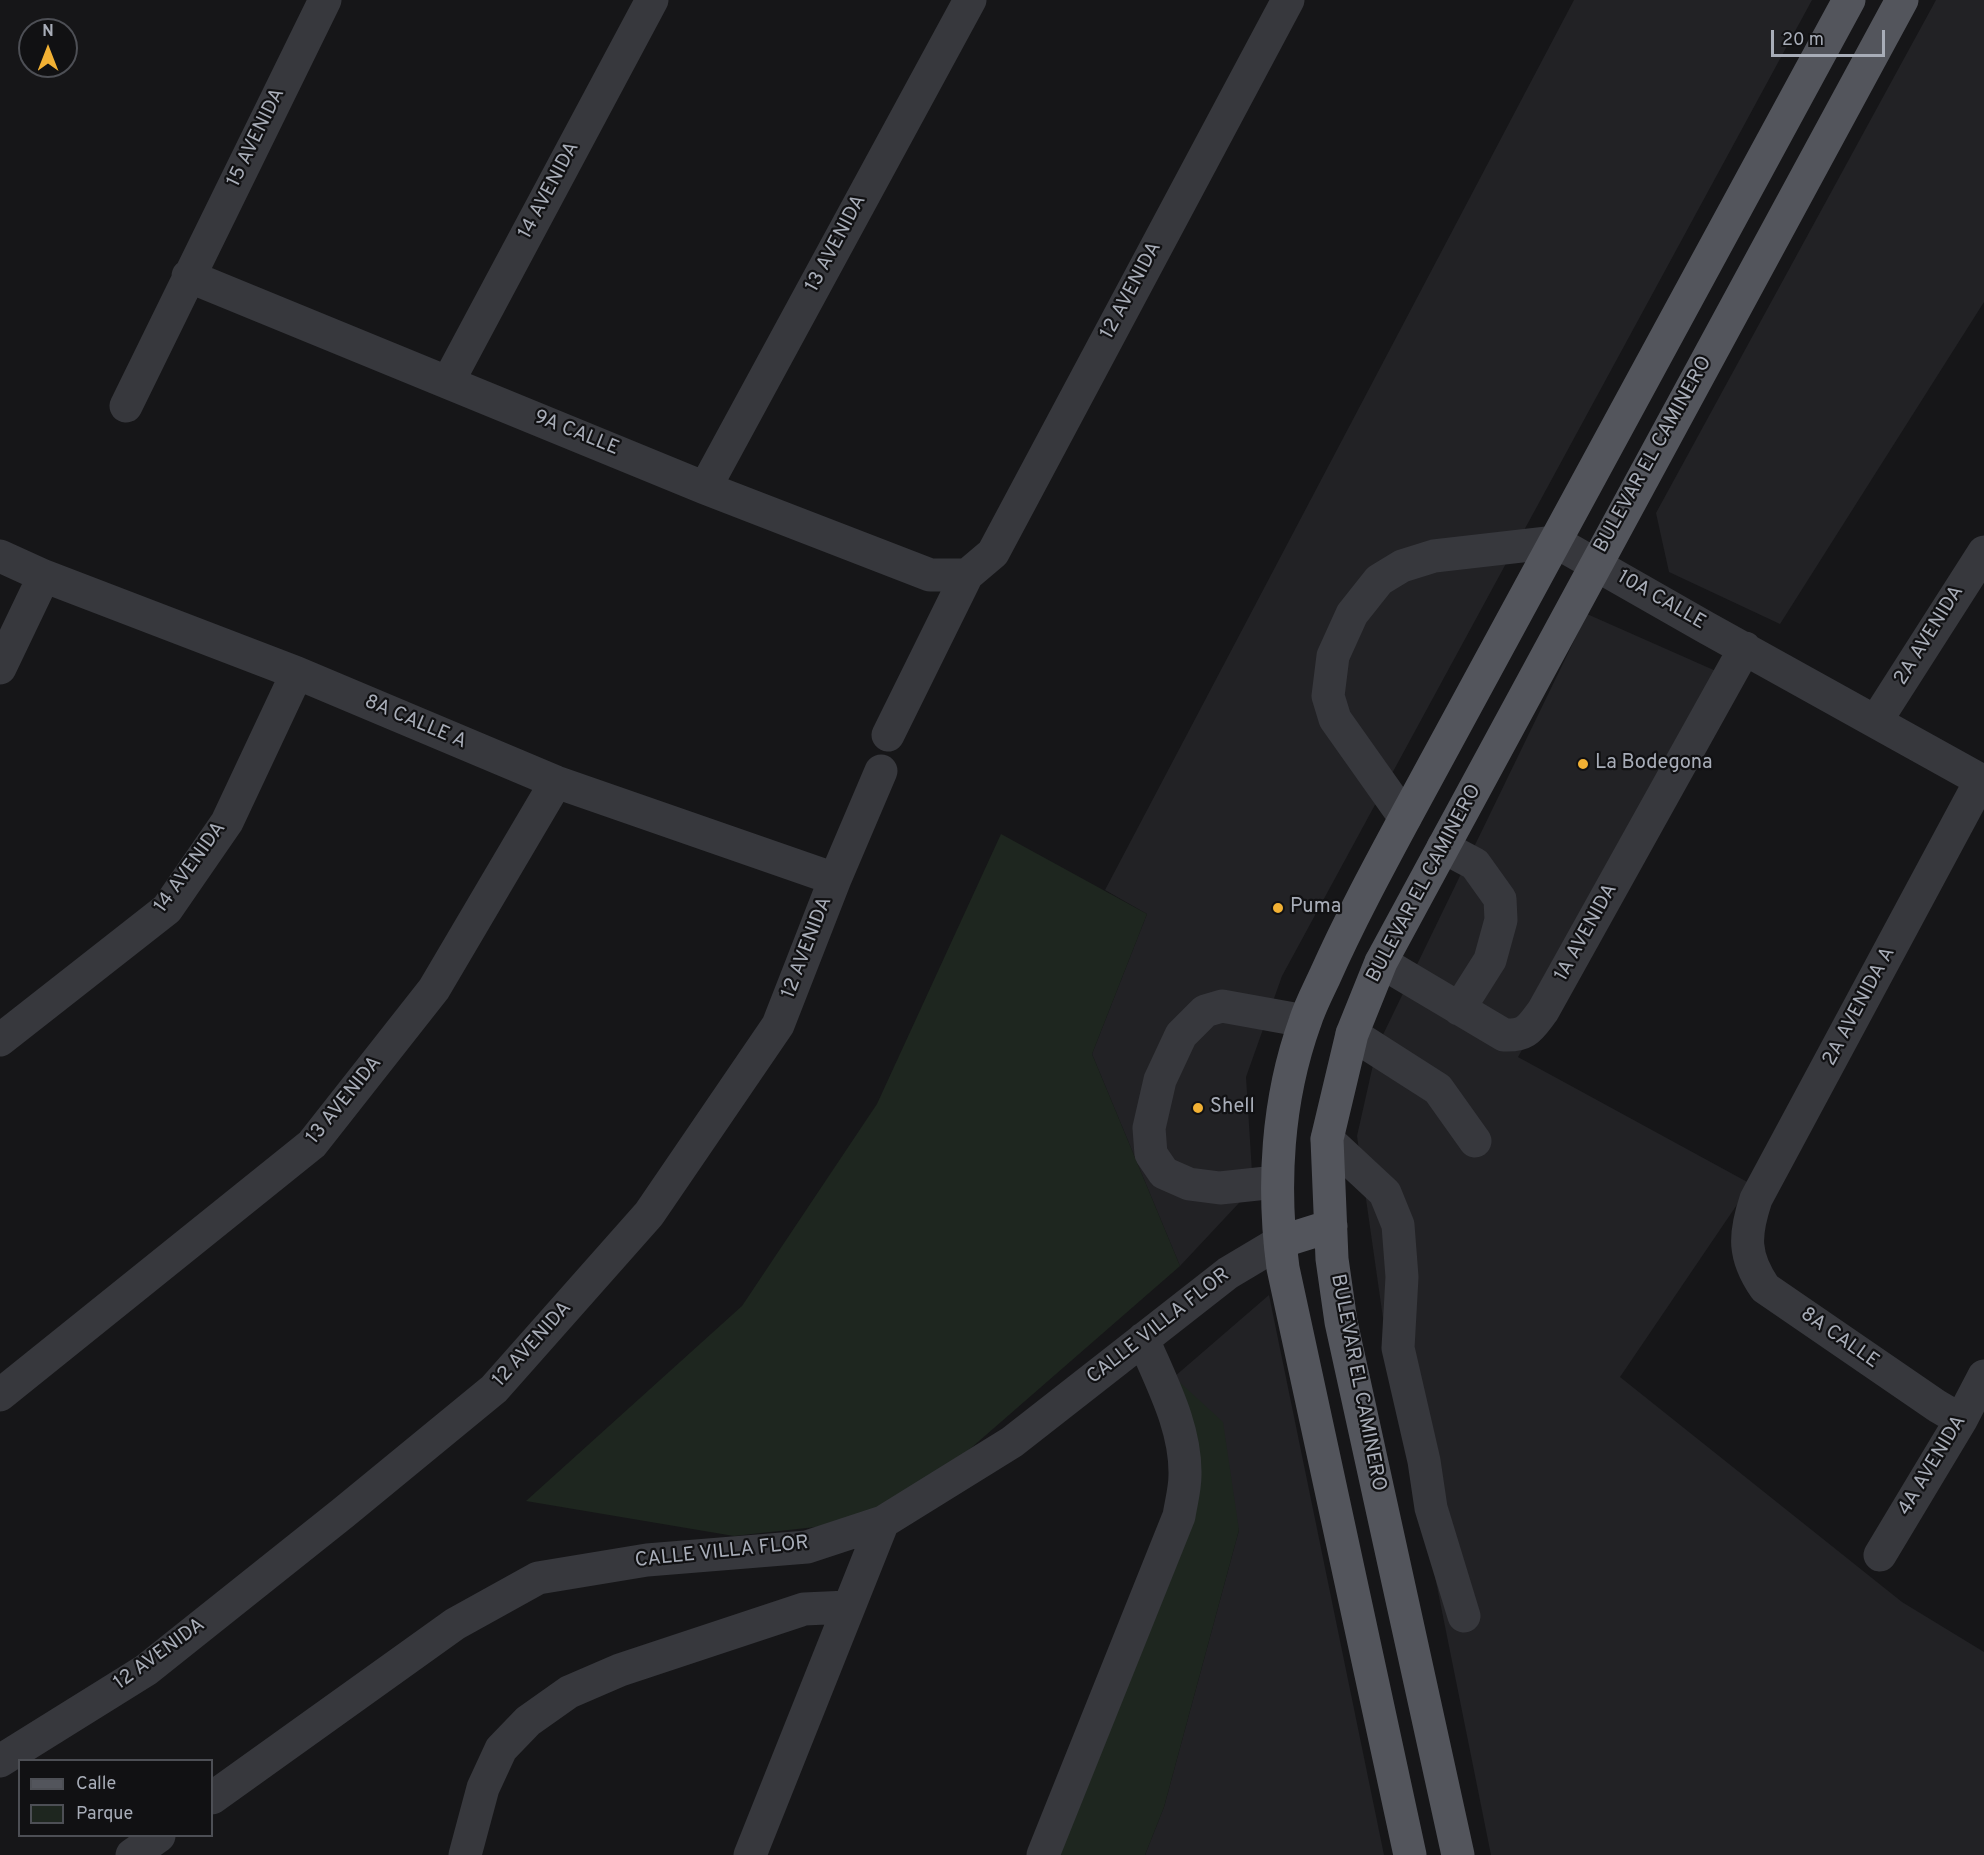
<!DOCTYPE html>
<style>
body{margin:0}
#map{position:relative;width:1984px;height:1855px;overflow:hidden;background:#161618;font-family:Overpass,sans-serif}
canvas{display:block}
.legend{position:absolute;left:18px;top:1759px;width:195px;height:78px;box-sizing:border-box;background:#111113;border:2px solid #4d4f55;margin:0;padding:8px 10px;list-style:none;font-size:18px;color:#a8adb8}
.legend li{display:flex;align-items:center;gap:12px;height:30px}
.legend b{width:30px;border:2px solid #4d4f55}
.north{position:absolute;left:18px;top:18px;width:60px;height:60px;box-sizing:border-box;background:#111113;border:2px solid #4d4f55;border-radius:50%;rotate:0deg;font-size:16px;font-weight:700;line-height:24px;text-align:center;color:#a8adb8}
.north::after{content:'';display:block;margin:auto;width:21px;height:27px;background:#f2b134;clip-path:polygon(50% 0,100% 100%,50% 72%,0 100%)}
.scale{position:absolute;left:1771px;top:30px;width:114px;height:27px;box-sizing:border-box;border:3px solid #a8adb8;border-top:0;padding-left:8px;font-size:18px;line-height:21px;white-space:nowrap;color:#a8adb8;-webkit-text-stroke:4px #111113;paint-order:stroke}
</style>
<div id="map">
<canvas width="1984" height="1855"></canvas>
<ul class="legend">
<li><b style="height:8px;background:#53555c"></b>Calle</li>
<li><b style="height:16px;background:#1e261f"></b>Parque</li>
</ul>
<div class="north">N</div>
<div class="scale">20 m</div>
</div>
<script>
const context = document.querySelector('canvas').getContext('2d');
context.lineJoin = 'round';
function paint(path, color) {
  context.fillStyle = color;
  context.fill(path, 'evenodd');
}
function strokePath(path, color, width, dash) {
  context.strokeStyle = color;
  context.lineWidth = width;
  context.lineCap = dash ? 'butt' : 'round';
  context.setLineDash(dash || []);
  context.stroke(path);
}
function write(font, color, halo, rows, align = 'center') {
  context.font = font + ' Overpass,sans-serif';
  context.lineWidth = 4.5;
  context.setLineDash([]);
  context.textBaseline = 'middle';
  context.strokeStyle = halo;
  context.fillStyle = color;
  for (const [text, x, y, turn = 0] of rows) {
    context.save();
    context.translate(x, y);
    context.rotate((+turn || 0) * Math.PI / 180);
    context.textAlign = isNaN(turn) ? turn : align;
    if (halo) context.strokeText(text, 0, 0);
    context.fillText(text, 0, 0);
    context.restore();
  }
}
paint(new Path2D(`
 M 1574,0 L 1812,0 L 1282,976 L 1246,1077 L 1253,1188 L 1180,1266 L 1092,1054 L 1147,914 L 1105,890 Z
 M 1936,0 L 1984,0 L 1984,302 L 1780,624 L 1669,572 L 1656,513 Z
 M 1587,614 L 1734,679 L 1518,1057 L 1751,1184 L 1620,1377 L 1902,1602 L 1984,1652 L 1984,1855 L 1491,1855 L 1383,1318 L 1357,1136 L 1377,1047 Z
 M 1269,1295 L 1384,1855 L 1145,1855 L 1164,1807 L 1239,1530 L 1174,1377 Z`), '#222225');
paint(new Path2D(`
 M 1001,834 L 1147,914 L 1092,1054 L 1180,1266 L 963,1455 L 852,1523 L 734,1536 L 526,1501 L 742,1306 L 877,1104 Z
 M 1174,1377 L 1223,1422 L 1239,1530 L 1164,1807 L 1145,1855 L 1038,1855 L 1177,1477 Z`), '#1e261f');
strokePath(new Path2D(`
 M 188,276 L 705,488 L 930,575 L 967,575
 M 448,382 L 652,0
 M 126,406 L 325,0
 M 705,488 L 970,0
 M 0,556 L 44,576 L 297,673 L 556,782 L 835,879
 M 0,668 L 44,576
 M 1876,721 L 1984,552
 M 888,735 L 967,575 L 993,553 L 1288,0
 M 1405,818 L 1335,719 L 1328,696 L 1333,656 L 1352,614 L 1379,580 L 1402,566 L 1434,556 L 1556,542 L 1705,627 L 1984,782
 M 1443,847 L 1475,864 L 1500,899 L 1501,920 L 1490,960 L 1459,1009
 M 1381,962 L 1504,1035 C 1527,1036 1530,1028 1543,1011 L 1745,648
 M 1352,1034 L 1438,1089 L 1475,1141
 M 0,1040 L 167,909 L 227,822 L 297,673
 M 1327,1139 L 1385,1193 L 1398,1225 L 1402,1277 L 1398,1348 L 1424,1461 L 1431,1508 L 1464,1616
 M 1276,1182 L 1220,1188 L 1189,1184 L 1164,1173 L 1151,1154 L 1149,1128 L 1160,1080 L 1181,1035 L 1205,1011 L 1222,1006 L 1305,1021
 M 0,1395 L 312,1144 L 434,989 L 556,782
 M 1961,1420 L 1937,1406 L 1765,1288 C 1743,1256 1744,1235 1756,1199 L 1981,780
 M 1880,1555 L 1961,1420 L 1984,1376
 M 0,1761 L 146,1670 L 343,1513 L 494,1389 L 649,1214 L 778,1025 L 835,879 L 881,771
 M 212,1798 L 455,1624 L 538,1578 L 647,1560 L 807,1547 L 883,1522 L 1012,1442 L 1228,1273 L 1280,1242
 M 132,1855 L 159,1836
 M 465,1855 L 483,1788 L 501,1749 L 528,1721 L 569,1692 L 620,1670 L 804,1609 L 848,1607
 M 750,1855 L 883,1522
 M 1043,1855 L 1179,1516 C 1181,1503 1185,1489 1185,1475 C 1186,1427 1161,1382 1143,1339`), '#37383d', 33);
strokePath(new Path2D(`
 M 1280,1242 L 1331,1226
 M 1410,1855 L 1283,1268 C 1272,1186 1277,1100 1305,1022 C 1310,1006 1318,991 1325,976 C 1349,922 1377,870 1405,818 L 1849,0
 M 1458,1855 L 1341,1322 L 1332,1259 L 1327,1139 L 1352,1034 L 1381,962 L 1902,0`), '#53555c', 33);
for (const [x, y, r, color] of [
 [1583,764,6,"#f2b134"],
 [1278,908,6,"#f2b134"],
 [1198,1108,6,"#f2b134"]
]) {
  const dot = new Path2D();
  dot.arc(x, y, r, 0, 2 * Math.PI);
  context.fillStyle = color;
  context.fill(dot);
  strokePath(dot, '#111113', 2);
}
write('20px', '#a8adb8', '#111113', [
 ["15 AVENIDA",257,138,-64],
 ["14 AVENIDA",550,191,-62],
 ["13 AVENIDA",837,244,-62],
 ["12 AVENIDA",1132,291,-62],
 ["9A CALLE",576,434,22],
 ["BULEVAR EL CAMINERO",1654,455,-61],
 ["10A CALLE",1661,601,30],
 ["2A AVENIDA",1930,636,-58],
 ["8A CALLE A",415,723,23],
 ["14 AVENIDA",191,868,-54],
 ["BULEVAR EL CAMINERO",1425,884,-62],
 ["1A AVENIDA",1587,933,-61],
 ["12 AVENIDA",808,948,-69],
 ["2A AVENIDA A",1860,1007,-62],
 ["13 AVENIDA",345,1101,-51],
 ["CALLE VILLA FLOR",1159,1327,-38],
 ["8A CALLE",1839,1339,35],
 ["12 AVENIDA",533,1345,-48],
 ["BULEVAR EL CAMINERO",1357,1383,79],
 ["4A AVENIDA",1933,1466,-59],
 ["CALLE VILLA FLOR",722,1553,-6],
 ["12 AVENIDA",160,1655,-36]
]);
write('20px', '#a8adb8', '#111113', [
 ["La Bodegona",1595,764],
 ["Puma",1290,908],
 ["Shell",1210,1108]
], 'left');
</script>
